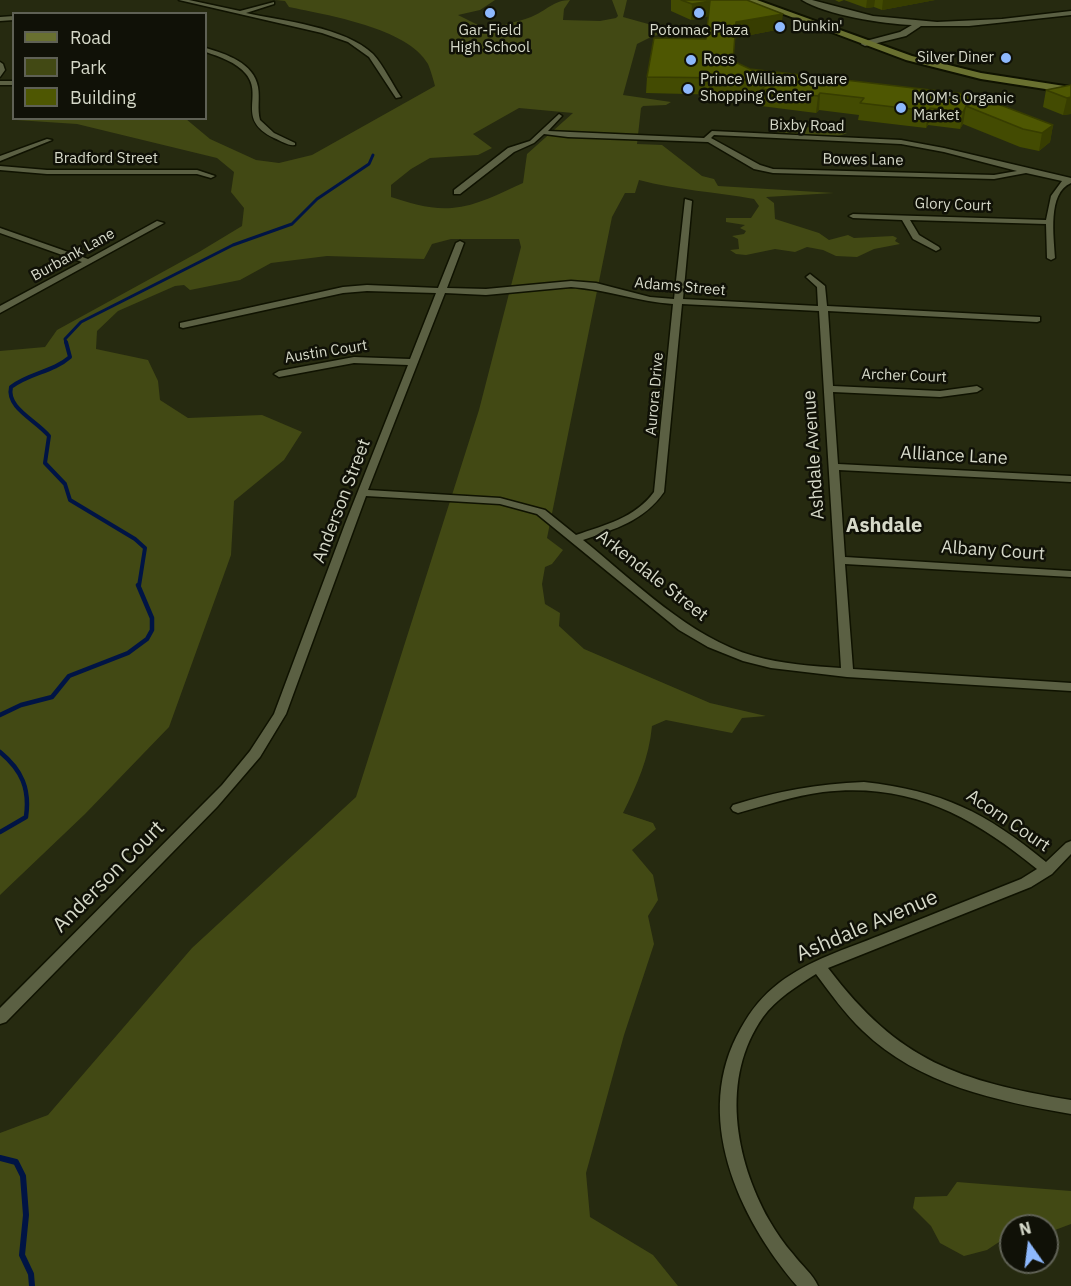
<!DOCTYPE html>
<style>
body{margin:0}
#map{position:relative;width:1071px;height:1286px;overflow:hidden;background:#262a10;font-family:"IBM Plex Sans",sans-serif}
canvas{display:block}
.legend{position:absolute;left:12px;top:12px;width:195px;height:108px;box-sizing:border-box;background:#101107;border:2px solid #5f6155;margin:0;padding:8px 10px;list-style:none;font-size:18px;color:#d6d9c9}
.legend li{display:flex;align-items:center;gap:12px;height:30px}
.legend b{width:30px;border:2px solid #5f6155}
.north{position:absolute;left:999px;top:1214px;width:60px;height:60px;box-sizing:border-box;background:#101107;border:2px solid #5f6155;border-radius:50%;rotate:346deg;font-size:16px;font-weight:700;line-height:24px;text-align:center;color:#d6d9c9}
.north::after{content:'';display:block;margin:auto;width:21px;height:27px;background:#8eb9fd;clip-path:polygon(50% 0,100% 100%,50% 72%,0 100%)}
</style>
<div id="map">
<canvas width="1071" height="1286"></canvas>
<ul class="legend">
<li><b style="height:8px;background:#697030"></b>Road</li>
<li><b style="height:16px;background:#424914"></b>Park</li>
<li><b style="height:16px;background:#4e5702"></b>Building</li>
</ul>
<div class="north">N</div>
</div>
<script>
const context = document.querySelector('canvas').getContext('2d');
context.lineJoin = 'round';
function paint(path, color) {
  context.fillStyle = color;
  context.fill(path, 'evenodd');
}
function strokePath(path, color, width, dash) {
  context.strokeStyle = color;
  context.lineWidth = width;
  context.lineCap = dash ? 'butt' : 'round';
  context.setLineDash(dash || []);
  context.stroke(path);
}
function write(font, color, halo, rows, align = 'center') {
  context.font = font + ' "IBM Plex Sans",sans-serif';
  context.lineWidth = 5;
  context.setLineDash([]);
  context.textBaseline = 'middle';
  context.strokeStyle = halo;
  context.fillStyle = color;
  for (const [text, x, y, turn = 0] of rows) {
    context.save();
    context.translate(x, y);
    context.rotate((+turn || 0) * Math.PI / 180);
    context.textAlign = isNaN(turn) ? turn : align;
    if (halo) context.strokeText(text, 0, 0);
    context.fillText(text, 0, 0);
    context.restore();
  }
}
paint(new Path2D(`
 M 276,0 L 495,0 L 480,10 L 458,15 L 484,28 C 500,25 516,23 531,17 C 546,11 554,0 570,0 L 564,9 L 563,20 L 600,21 L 616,18 L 618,16 L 612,0 L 627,0 L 623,17 L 659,27 L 656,31 L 673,32 L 653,36 L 637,44 L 623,95 L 671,102 L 666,105 L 643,106 L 641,108 L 637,144 L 662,145 L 702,176 L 714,179 L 718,186 L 834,193 L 766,197 L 774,203 L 775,219 L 819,233 L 829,240 L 848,235 L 854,238 L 893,236 L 897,238 L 895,241 L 900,244 L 874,249 L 857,257 L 836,256 L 823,250 L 807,247 L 795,252 L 775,249 L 746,255 L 736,254 L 730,250 L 739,249 L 738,239 L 732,236 L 744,234 L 746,231 L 740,228 L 745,225 L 726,222 L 726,218 L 751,218 L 759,206 L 754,199 C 716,192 677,190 639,180 L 635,193 L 625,193 L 612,217 L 547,538 L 563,550 L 552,564 L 545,567 L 542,584 L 545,604 L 560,613 L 559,626 L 584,649 L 710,703 L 766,716 L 742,718 L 732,733 L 666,720 L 652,726 C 649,758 637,785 623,813 L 653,823 L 656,829 L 632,850 L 653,875 L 658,900 L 648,916 L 654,944 L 624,1035 L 586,1173 L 590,1217 L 653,1255 L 678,1286 L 0,1286 L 0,1133 L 48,1115 L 192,948 L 356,797 L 479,410 L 521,247 L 519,239 L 451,239 L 432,244 L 424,259 L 327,256 L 271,263 L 240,280 L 190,290 L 184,285 L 175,286 L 118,311 L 97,331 L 96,349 L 148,360 L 158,381 L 160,400 L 188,418 L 262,415 L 302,432 L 284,460 L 234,501 L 231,555 L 169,727 L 85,814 L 0,895 L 0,351 L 45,347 L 57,330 L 199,252 L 242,226 L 244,208 L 231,192 L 234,172 L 217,158 L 77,124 L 16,120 L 16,119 L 186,119 L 210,139 L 256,160 L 279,163 L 312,155 L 435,86 C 433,79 431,71 428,64 C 408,28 327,15 289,7 L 285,1 ZM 519,108 L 573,113 L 527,154 L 523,183 C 501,193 477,206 452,208 C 432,210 410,203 391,197 L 391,185 L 411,169 L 430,158 L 478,155 L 492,148 L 473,134 Z
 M 780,123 L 846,133 L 847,133 C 826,143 795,136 773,131 L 780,126 L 776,124 Z
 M 957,1182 L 1071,1191 L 1071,1224 L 1047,1233 L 1047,1226 L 1011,1226 L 1011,1234 L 987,1250 L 964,1256 L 940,1243 L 931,1226 L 913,1208 L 915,1197 L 947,1196 Z`), '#424914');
strokePath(new Path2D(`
 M 66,343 L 65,339 L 81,322 L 233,245 L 292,224 L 317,199 L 369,164 L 373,155`), '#001445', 3);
strokePath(new Path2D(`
 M 66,342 L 70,357 C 53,372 29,373 11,387 C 6,408 36,420 49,436 L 45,463 L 65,484 L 70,500 L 135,539 L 145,548 L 139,586`), '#001445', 4);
strokePath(new Path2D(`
 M 0,715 L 21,705 L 52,697 L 69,676 L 128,653 L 147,639 L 152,630 L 152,618 L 138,585
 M 0,752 C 22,770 30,789 26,817 L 0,832`), '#001445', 4.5);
strokePath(new Path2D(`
 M 0,1158 L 16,1162 L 23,1176 L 26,1215 L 22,1255 L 31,1274 L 32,1286`), '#001445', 6);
const minor = new Path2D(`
 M 179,0 L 189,0 L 240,11 L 274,2 L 274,4 L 246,13 C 283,21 345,27 373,54 C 384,66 392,84 401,97 L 396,98 L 369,57 L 348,42 L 322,33 Z
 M 14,16 L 14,20 L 0,21 L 0,17 Z
 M 206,48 C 226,54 254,63 258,87 C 260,98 257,109 260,120 L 274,133 L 295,143 L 295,145 C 288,146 281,141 274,138 C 235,119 264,96 246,74 C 236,62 220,57 206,52 Z
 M 0,62 L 3,64 L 5,70 L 0,77 Z
 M 0,81 L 14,81 L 14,85 L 0,85 Z
 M 559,114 L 562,116 L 548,131 L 704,138 L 712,131 L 901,140 L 944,148 L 1071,178 L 1071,183 C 1047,193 1054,237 1055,258 L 1051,260 L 1047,258 L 1046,224 L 910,220 L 919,235 L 939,247 L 940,249 L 936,251 L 913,239 L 902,220 L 853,218 L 849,216 L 853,214 L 1046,220 L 1051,196 L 1062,181 L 1026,173 L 994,179 L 773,173 L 754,169 L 708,142 L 568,137 L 544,134 L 534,143 L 514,152 L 460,194 L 454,194 L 454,190 L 508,148 L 530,141 ZM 714,135 L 901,144 L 944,152 L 1017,171 L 994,175 L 773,169 L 760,165 L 711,138 Z
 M 47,139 L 52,140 L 0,161 L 0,156 Z
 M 0,166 L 47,170 L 197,170 L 215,176 L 211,178 L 197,174 L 47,174 L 0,170 Z
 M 685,199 L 692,201 L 683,299 L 818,306 L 817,287 L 806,277 L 810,274 L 825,286 L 827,306 L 1040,317 L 1040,321 L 1037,322 L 828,311 L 833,386 L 940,391 L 977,386 L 982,389 L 977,392 L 940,397 L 833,392 L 838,464 L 1071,476 L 1071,482 L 839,470 L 845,557 L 1071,571 L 1071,577 L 845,564 L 853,669 L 1071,683 L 1071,691 L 847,677 L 771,668 L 743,661 L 708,647 L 679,630 L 537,514 L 500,504 L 366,496 L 286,714 L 260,757 L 217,807 L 6,1022 L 0,1024 L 0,1008 L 222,785 L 250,751 L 274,714 L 345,524 L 408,365 L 354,363 L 279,377 L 274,374 L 279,371 L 354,357 L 410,359 L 436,293 L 367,291 L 343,293 L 183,328 L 180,327 L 180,323 L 343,287 L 367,285 L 438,288 L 456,243 L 460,241 L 464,243 L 447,288 L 486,289 L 571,281 L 596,283 L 650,297 L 674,299 ZM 571,287 C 606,289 638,302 673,304 L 654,492 C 635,518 605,525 576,535 L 545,510 L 500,498 L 368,490 L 445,293 L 486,295 ZM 682,304 L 819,311 L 841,668 C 812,666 782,664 754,656 C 690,638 634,581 583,540 C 615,529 644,521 664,492 Z
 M 157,221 L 164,223 L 0,313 L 0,306 L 82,262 L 0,233 L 0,228 L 88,259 Z
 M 864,782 C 943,791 985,812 1046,862 L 1066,843 L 1071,841 L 1071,854 L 1052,874 L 1031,887 L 828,968 C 899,1062 959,1081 1071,1100 L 1071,1114 C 997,1101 919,1085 863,1031 C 845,1014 831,994 816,974 C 797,986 776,999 763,1017 C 720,1078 735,1159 769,1220 C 776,1232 784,1244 793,1254 C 801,1265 813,1274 818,1286 L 797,1286 C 738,1217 691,1115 741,1028 C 751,1010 762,996 779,983 C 809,960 846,949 881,935 C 928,916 974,898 1021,879 L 1037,869 C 972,816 910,782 823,792 C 794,796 766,805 738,813 L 733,811 L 731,808 L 733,805 C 779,791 816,784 864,782 Z`);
const tertiary = new Path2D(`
 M 802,0 L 812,0 L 873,16 L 937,22 L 1002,19 L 1071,11 L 1071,15 L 969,26 L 921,26 L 906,36 L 865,46 L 861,44 L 862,42 L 900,32 L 912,25 C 883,24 826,15 802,0 Z`);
const secondary = new Path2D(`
 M 746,0 L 757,0 L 912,56 L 981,73 L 1071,87 L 1071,93 L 981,79 L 906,60 Z`);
strokePath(minor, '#0f1200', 3);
strokePath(tertiary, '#0f1200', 3);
strokePath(secondary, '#0f1200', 4);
paint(minor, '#5b6043');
paint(tertiary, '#5b6043');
paint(secondary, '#697030');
paint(new Path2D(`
 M 671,0 L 747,0 L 781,29 L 735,38 L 733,61 L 750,69 L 974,95 L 1053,125 L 1050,142 L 1039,151 L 1020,147 L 963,124 L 960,129 L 928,125 L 926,128 L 858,120 L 859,115 L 819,110 L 816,113 L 761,106 L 761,99 L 728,95 L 646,93 L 647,77 L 706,39 L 709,16 L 691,20 L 671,11 Z
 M 835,0 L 935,0 L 882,10 L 874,7 L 866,8 L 844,0 L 839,2 Z
 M 1071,85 L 1071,114 L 1063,115 L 1043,107 L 1046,90 Z`), '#434b02');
paint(new Path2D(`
 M 867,0 L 875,0 L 874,7 L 866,8 Z
 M 883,0 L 935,0 L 882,10 Z
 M 710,1 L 709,16 L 691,20 L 692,4 Z
 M 783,14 L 781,29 L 735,38 L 736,22 Z
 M 820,93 L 819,110 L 816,113 L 818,96 Z
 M 1071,97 L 1071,114 L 1063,115 L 1067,98 Z
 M 966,106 L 963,124 L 960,129 L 963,112 Z
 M 930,108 L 928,125 L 926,128 L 928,111 Z
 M 1053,125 L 1050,142 L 1039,151 L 1042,133 Z`), '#373d01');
const building = new Path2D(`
 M 681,0 L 747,0 L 783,14 L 736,22 L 733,61 L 750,69 L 974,95 L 1053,125 L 1042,133 L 1023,129 L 966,106 L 963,112 L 930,108 L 928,111 L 860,103 L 864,98 L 820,93 L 818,96 L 762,89 L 768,83 L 730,78 L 647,77 L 654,38 L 706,39 L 710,1 L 692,4 Z
 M 1071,85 L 1071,97 L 1067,98 L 1046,90 Z`);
paint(building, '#4e5702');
strokePath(building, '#373d01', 1.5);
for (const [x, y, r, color] of [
 [490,13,6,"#8eb9fd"],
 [699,13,6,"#8eb9fd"],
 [780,27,6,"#8eb9fd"],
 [1006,58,6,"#8eb9fd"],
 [691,60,6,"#8eb9fd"],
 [688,89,6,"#8eb9fd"],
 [901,108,6,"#8eb9fd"]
]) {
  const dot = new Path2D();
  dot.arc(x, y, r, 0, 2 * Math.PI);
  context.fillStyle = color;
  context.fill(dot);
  strokePath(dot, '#101107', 2);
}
write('15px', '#d6d9c9', '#101107', [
 ["Dunkin'",792,27],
 ["Gar-Field",490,31,"center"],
 ["High School",490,48,"center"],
 ["Potomac Plaza",699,31,"center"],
 ["Silver Diner",994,58,"right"],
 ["Ross",703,60],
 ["Prince William Square",700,80],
 ["Shopping Center",700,97],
 ["MOM's Organic",913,99],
 ["Market",913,116]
], 'left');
write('15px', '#d6d9c9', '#101107', [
 ["Bixby Road",807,126,1],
 ["Bradford Street",106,159],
 ["Bowes Lane",863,160,1],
 ["Glory Court",953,205,2],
 ["Burbank Lane",73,255,-29],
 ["Adams Street",680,287,5],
 ["Austin Court",326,352,-9],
 ["Archer Court",904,376,2],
 ["Aurora Drive",655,394,-85]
]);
write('18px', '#d6d9c9', '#101107', [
 ["Ashdale Avenue",814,455,-94],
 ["Alliance Lane",954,456,3],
 ["Anderson Street",342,501,-69],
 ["Albany Court",993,551,4],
 ["Arkendale Street",652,576,38],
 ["Acorn Court",1008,821,34]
]);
write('bold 20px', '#d6d9c9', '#101107', [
 ["Ashdale",884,526]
]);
write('21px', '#d6d9c9', '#101107', [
 ["Anderson Court",109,877,-45],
 ["Ashdale Avenue",867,926,-23]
]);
</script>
